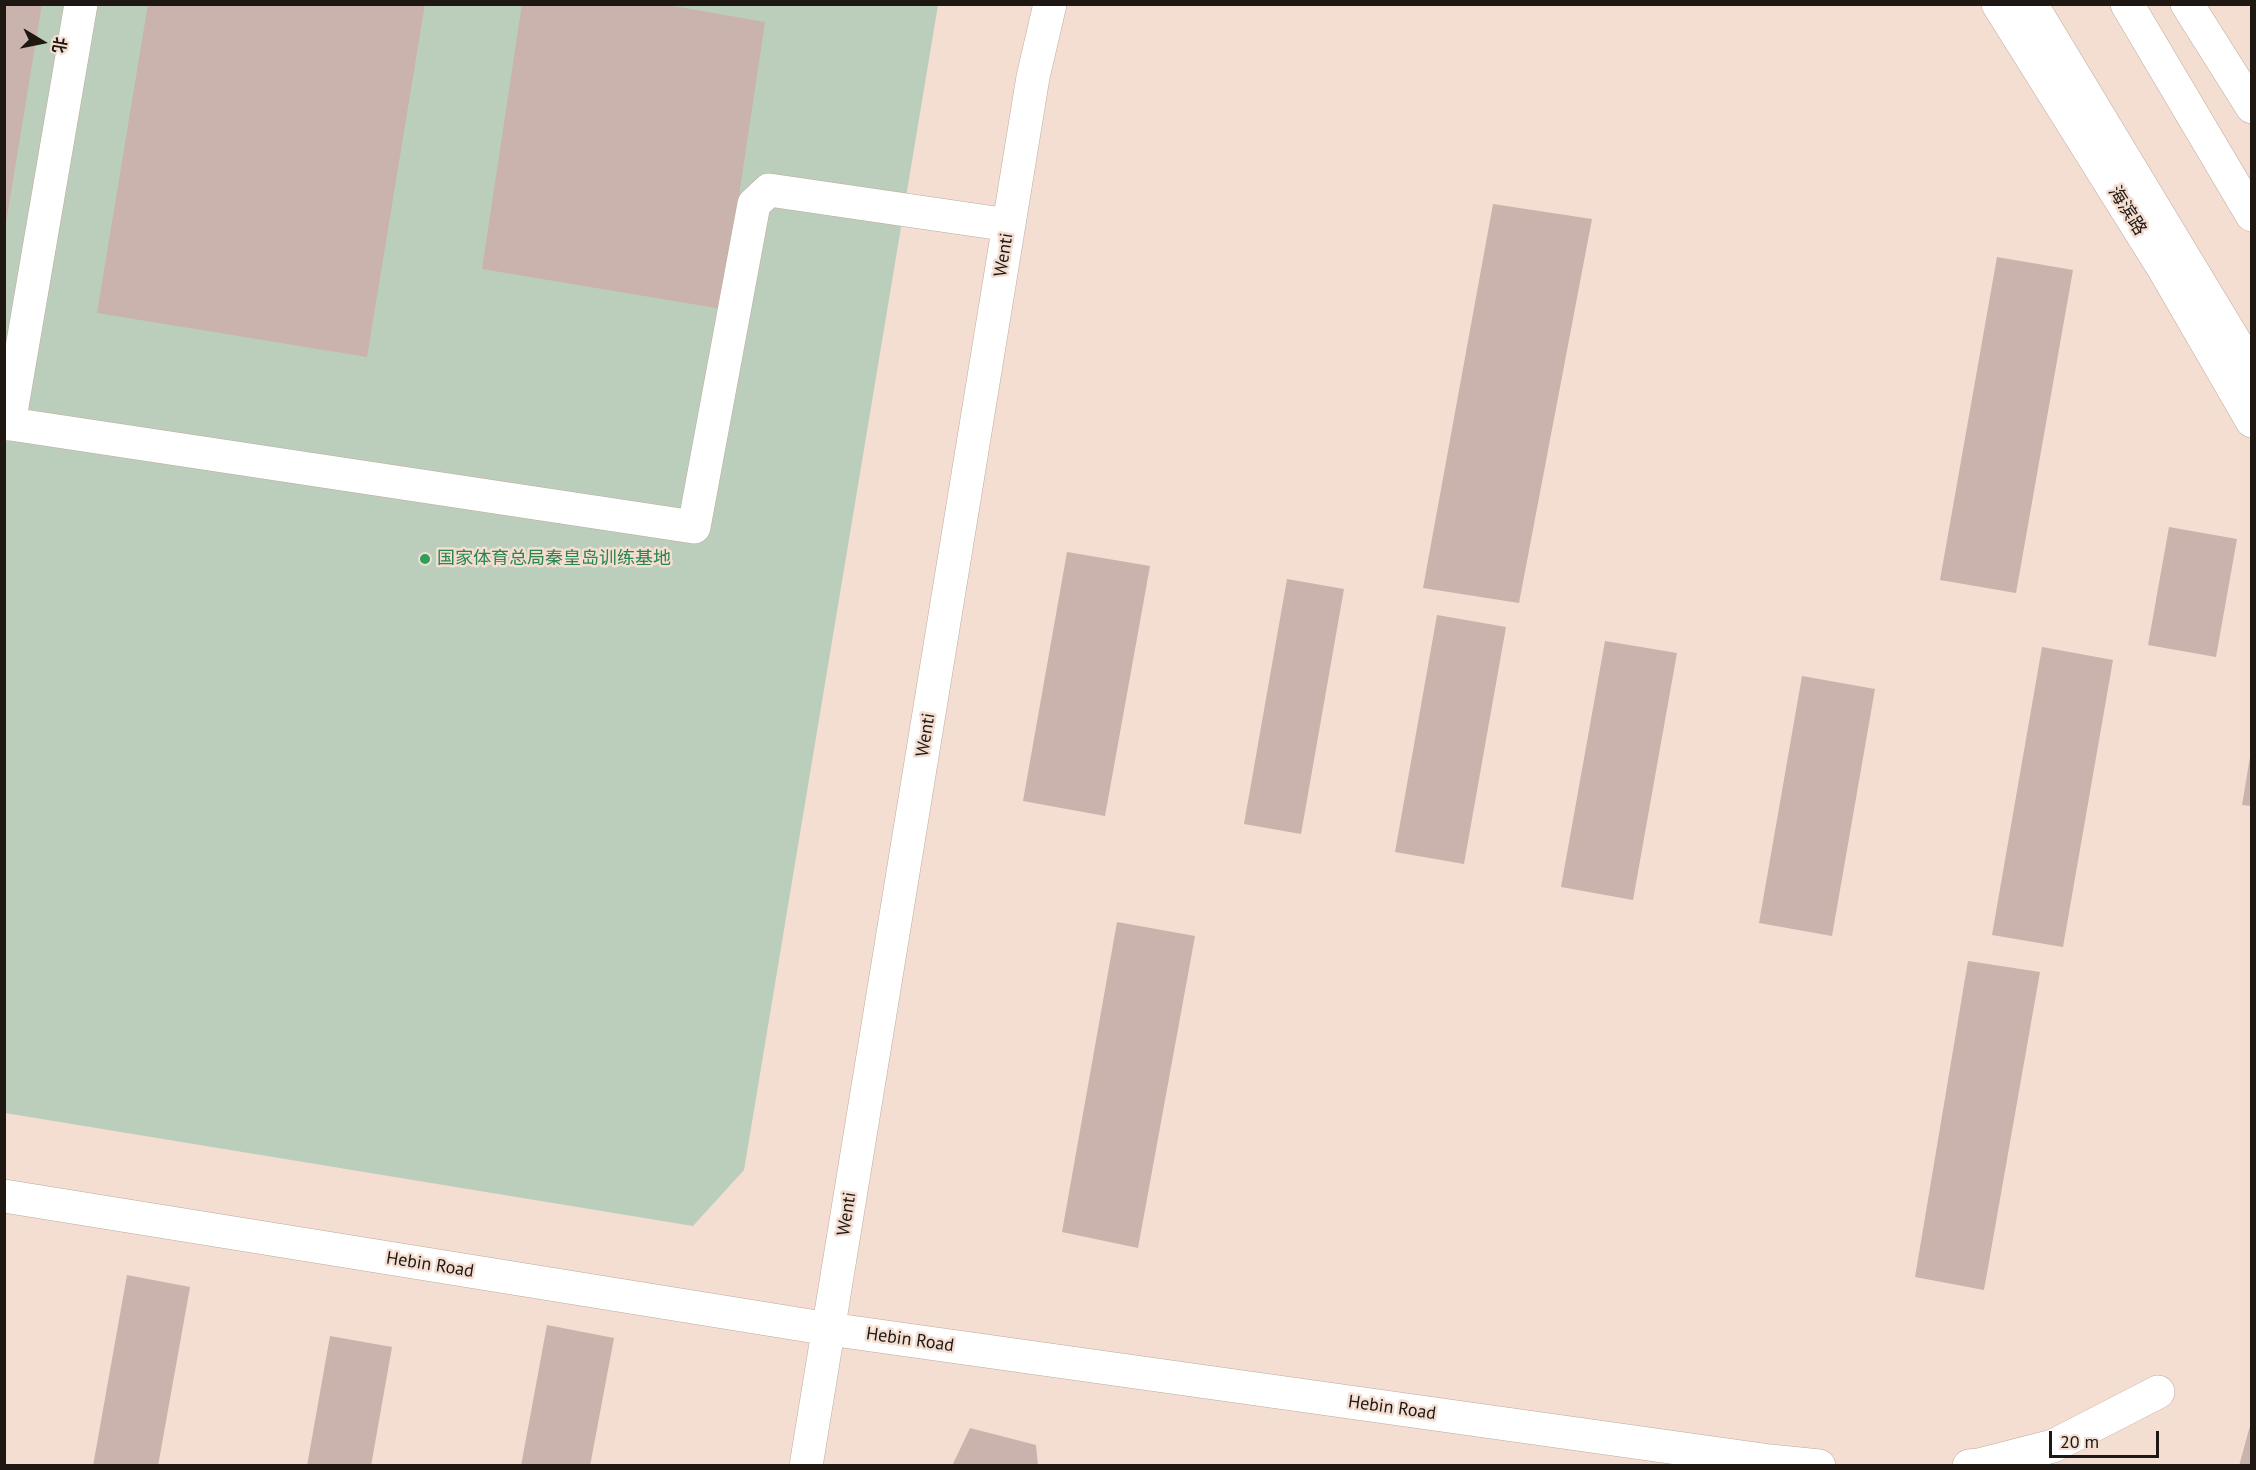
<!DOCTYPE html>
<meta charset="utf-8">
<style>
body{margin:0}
#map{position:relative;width:2256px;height:1470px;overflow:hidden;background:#f3ded1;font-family:"PT Sans","Noto Sans SC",sans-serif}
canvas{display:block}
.frame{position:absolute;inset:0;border:6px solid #1e1712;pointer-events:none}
.north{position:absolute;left:12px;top:12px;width:60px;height:60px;-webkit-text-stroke:4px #f3ded1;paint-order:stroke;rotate:100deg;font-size:16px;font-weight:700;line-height:24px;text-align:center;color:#1e1712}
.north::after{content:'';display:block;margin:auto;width:21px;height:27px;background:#1e1712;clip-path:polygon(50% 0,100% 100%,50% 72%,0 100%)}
.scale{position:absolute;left:2049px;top:1431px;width:110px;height:27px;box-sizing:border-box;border:3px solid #1e1712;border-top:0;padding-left:8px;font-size:18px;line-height:21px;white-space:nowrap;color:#1e1712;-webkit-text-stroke:4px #f3ded1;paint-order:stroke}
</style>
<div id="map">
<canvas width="2256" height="1470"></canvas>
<div class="frame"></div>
<div class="north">北</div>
<div class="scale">20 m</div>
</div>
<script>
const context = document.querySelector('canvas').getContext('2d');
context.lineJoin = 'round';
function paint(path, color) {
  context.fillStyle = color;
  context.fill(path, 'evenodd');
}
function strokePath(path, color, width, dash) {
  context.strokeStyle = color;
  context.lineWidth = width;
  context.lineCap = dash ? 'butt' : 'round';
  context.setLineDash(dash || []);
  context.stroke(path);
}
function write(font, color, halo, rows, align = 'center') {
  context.font = font + ' "PT Sans","Noto Sans SC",sans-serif';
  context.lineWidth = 5;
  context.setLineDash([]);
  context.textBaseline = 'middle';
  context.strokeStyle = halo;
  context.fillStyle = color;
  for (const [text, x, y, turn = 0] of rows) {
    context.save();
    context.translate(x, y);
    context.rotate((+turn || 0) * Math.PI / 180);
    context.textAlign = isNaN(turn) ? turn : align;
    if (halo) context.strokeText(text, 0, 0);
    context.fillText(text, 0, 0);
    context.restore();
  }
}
paint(new Path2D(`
 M 4,5 L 938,5 L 744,1170 L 693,1226 L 5,1113 Z`), '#bbcebb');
paint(new Path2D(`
 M 4,4 L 42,4 L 6,223 L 4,222 Z
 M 148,4 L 425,4 L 367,357 L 97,313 Z
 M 522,4 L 662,4 L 765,22 L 722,309 L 482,269 Z
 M 1493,204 L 1592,219 L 1519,603 L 1423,588 Z
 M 1997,257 L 2073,270 L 2016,593 L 1940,580 Z
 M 2169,527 L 2237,539 L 2216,657 L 2148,645 Z
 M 1067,552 L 1150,566 L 1105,816 L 1023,801 Z
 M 1287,579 L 1344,589 L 1301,834 L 1244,824 Z
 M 1437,615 L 1506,627 L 1464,864 L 1395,852 Z
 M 1605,641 L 1677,653 L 1633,900 L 1561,887 Z
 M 2042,647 L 2113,660 L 2063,947 L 1992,935 Z
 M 1802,676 L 1875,689 L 1832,936 L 1759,923 Z
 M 2250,757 L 2252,757 L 2252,806 L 2242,805 Z
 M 1117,922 L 1195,936 L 1138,1248 L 1062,1232 Z
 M 1968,961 L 2040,972 L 1984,1290 L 1915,1277 Z
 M 127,1275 L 190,1287 L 158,1466 L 93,1466 Z
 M 547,1325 L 614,1338 L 590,1466 L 521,1466 Z
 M 330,1336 L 392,1347 L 371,1466 L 307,1466 Z
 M 2251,1422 L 2252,1466 L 2239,1466 Z
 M 970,1428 L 1036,1445 L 1038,1466 L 952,1466 Z`), '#cab3ac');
const minor = new Path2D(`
 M 1998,4 L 2164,269 L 2252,421
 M 2031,4 L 2252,370
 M 2127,4 L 2252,215
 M 2187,4 L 2252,107
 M 4,423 L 694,527 L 754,204 L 769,190 L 1009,225
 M 9,424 L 81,4
 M 4,1196 L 829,1329 L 1770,1461 L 1819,1466
 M 806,1466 L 1033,77 L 1050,4
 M 1969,1466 L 1979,1465 L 2053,1446 L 2158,1392`);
strokePath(minor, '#bdaa9d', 34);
strokePath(minor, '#fff', 33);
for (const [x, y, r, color] of [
 [425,559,6,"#2e9e5b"]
]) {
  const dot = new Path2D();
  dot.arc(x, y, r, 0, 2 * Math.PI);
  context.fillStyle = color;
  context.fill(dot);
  strokePath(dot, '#f3ded1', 2);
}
write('18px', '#1e1712', '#f3ded1', [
 ["海滨路",2127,211,58],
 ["Wenti",1004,255,-81],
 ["Wenti",926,735,-81],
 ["Wenti",847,1214,-81],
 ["Hebin Road",430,1265,9],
 ["Hebin Road",910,1340,8],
 ["Hebin Road",1392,1408,8]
]);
write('18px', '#27864d', '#f3ded1', [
 ["国家体育总局秦皇岛训练基地",437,559]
], 'left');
</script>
